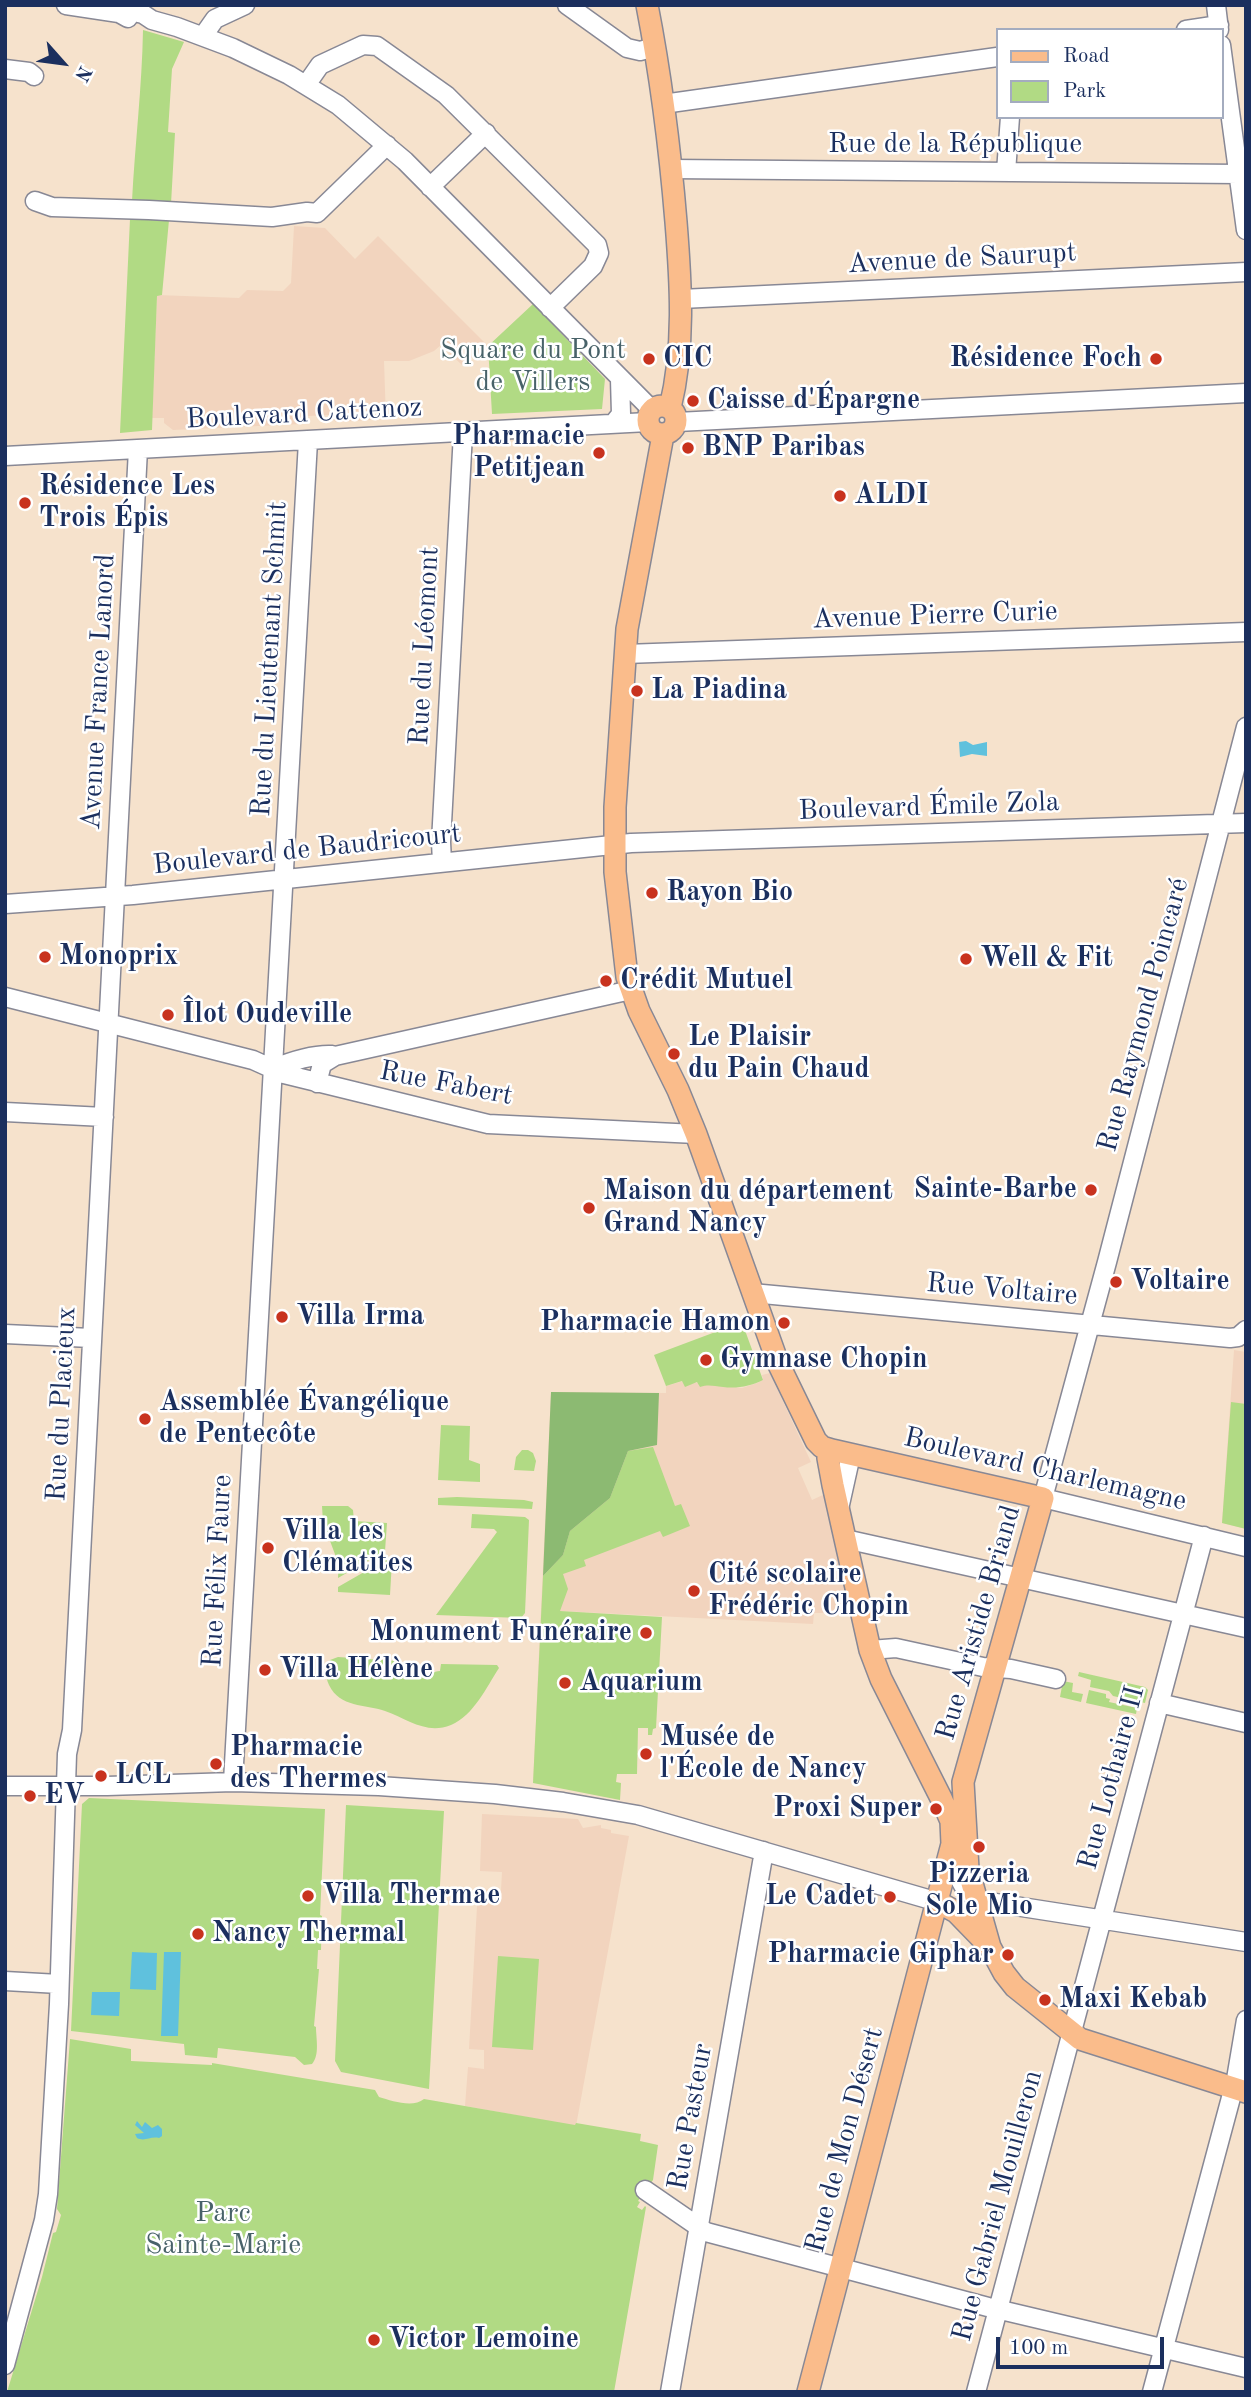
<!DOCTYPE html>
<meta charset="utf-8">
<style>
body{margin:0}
#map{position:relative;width:1251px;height:2397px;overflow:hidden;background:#f6e2cc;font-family:"Old Standard TT",serif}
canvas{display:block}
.frame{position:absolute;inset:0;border:7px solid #1b2f5e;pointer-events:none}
.legend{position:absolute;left:996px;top:28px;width:228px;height:91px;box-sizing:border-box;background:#fff;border:2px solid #a4acbf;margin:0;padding:9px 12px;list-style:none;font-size:21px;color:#1b2f5e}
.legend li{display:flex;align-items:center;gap:14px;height:35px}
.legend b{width:35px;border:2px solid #a4acbf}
.north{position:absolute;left:28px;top:28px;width:70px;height:70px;-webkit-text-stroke:5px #fff;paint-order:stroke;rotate:118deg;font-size:19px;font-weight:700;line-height:28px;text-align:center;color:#1b2f5e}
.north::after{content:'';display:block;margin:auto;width:24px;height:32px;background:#1b2f5e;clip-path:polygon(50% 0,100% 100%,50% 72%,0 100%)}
.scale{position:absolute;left:996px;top:2337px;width:168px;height:32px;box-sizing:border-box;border:4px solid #1b2f5e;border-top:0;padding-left:9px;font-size:21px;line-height:24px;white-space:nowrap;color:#1b2f5e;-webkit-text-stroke:5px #fff;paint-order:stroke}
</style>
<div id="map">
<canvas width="1251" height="2397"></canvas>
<div class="frame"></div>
<ul class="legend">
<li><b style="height:9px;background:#fabc8b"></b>Road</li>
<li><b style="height:19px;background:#b1da84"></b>Park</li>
</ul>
<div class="north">N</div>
<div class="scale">100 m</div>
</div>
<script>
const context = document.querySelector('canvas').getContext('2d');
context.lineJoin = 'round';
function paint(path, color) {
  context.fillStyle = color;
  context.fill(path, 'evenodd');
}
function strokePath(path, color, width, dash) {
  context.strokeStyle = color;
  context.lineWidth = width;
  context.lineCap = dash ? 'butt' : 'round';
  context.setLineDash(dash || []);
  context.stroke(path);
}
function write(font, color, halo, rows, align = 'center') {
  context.font = font + ' "Old Standard TT",serif';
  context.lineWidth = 5;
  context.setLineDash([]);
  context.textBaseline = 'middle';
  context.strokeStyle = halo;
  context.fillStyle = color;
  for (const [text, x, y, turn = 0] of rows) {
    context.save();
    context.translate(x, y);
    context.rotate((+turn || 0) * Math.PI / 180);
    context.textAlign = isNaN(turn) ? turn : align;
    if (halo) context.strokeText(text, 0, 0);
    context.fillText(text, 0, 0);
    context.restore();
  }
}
paint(new Path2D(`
 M 294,226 L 325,228 L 355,259 L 378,236 L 488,346 L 462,365 L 441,345 L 434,351 L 409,361 L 384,361 L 386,419 L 336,422 L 329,415 L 307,416 L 301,424 L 173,430 L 164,423 L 164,418 L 152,418 L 157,295 L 239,298 L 247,290 L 283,291 L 291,283 Z
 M 1234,1350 L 1246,1352 L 1246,1529 L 1222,1523 Z
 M 770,1373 L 811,1462 L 798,1468 L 812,1500 L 825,1494 L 850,1607 L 836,1613 L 814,1613 L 813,1624 L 560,1611 L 533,1783 L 551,1392 L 666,1393 L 666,1386 L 683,1381 L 742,1388 L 757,1383 L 763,1380 L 762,1375 Z
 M 482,1814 L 578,1819 L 583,1828 L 601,1825 L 601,1828 L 611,1830 L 611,1833 L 629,1836 L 576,2126 L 465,2106 L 468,2067 L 484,2069 L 484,2050 L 469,2049 L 478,1889 L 501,1890 L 502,1872 L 480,1871 Z`), '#f2d4be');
paint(new Path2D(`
 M 143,30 L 184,42 L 172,69 L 168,132 L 175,133 L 171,204 L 132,201 C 135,144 142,87 143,30 Z
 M 130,219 L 169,220 L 162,295 L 157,296 L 152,430 L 120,433 Z
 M 533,304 L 605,379 L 602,409 L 492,414 L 488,346 Z
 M 742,1322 L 763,1380 C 751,1386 737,1389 723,1387 C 713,1386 709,1384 700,1387 L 697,1382 L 685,1387 L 682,1381 L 666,1386 L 654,1355 Z
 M 1231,1402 L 1246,1404 L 1246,1529 L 1222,1523 Z
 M 441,1425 L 470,1426 L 469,1460 L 480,1464 L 480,1482 L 438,1480 Z
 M 653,1447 L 675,1506 L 681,1504 L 690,1526 L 663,1537 L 660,1531 L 584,1560 L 586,1566 L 563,1574 L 568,1589 L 560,1611 L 662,1617 L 656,1728 L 653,1729 L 652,1735 L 648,1735 L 648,1728 L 638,1728 L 637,1774 L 617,1774 L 616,1782 L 621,1783 L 620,1800 L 533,1783 L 543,1576 L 563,1555 L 570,1531 L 610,1498 L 628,1451 Z
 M 522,1450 L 528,1450 L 533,1453 L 536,1461 L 534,1471 L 514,1470 L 516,1457 Z
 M 457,1497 L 524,1500 L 533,1502 L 532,1509 L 438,1505 L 438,1498 Z
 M 322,1506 L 348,1506 L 353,1510 L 354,1521 L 387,1523 L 385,1551 L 338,1578 L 339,1557 L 336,1557 L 323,1522 Z
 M 472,1514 L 525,1517 L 529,1520 L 525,1613 L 521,1618 L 436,1615 L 497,1532 L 494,1529 L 471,1528 Z
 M 385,1560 L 392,1561 L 390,1595 L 338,1592 L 338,1587 Z
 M 338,1657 L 397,1661 L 399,1669 C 408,1670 412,1674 423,1675 C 431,1675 433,1671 440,1671 L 441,1664 L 497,1665 L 499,1668 C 486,1688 474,1715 451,1725 C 426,1735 408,1719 385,1711 C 365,1704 340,1708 329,1685 C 325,1676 325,1668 330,1660 Z
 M 1079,1672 L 1145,1687 L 1148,1690 L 1145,1703 L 1113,1696 L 1109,1691 L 1090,1687 L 1091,1680 L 1078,1676 Z
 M 1063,1681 L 1073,1683 L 1072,1692 L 1083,1694 L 1081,1702 L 1060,1697 Z
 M 1089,1690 L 1106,1694 L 1106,1698 L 1110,1699 L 1109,1702 L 1137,1708 L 1136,1714 L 1086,1703 Z
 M 89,1798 L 325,1809 L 320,1915 L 322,1916 L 321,1950 L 318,1950 L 317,1969 L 319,1969 L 314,2026 L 316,2027 C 316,2039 320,2055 312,2064 L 304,2065 L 295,2057 L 218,2048 L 217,2058 L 185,2055 L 184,2044 L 71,2031 L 82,1804 Z
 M 346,1805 L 444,1811 L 429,2089 L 341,2072 L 335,2061 Z
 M 498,1956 L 539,1959 L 533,2050 L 492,2047 Z
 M 70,2039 L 131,2049 L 131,2061 L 212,2065 L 212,2063 L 375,2090 L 379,2097 C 392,2101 413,2108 424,2099 L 575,2125 L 576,2123 L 641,2134 L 640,2141 L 658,2145 L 653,2180 L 638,2201 L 640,2202 L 637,2207 L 642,2210 L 645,2206 L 646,2207 L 614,2392 L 7,2392 L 42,2277 L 53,2233 L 56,2232 L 61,2215 L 57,2209 Z`), '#b1da84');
paint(new Path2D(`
 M 551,1392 L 659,1393 L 657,1445 L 628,1451 L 610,1498 L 570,1531 L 563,1555 L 543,1576 Z`), '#8cba72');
paint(new Path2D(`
 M 966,741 L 973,745 L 987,742 L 987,756 L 972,754 L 960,757 L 959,742 Z
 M 132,1952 L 157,1953 L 156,1990 L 130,1989 Z
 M 164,1952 L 181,1952 L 178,2036 L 161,2036 Z
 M 92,1992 L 120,1992 L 119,2016 L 91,2015 Z
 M 137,2121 L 142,2127 L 145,2122 L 152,2128 L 158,2125 L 162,2129 L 162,2136 L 159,2138 C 150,2136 145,2142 137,2138 L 135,2134 L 144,2133 L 135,2125 Z`), '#5fc1dd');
const minor = new Path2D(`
 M 66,5 L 119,13 L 128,18
 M 567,5 L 627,48 L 640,51 L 655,47
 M 1216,5 L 1219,30
 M 119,13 L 129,11 L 143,14 L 152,20 L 177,27 L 233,48 L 289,75 L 338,105 L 405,161 L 652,410
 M 1186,30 L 1219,25
 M 203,36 L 215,19 L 245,5
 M 1221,45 L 1246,230
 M 5,69 L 29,72 L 34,76
 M 306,85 L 320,65 L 363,45 L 377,46 L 446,95 L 597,245 L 599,253 L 593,266 L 550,308
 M 663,104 L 997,57
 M 671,169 L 1239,174
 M 1006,172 L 1010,117
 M 430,187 L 486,133
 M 35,201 L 52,207 L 149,210 L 272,217 L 307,212 L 317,213 L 387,145
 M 681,299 L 1246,272
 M 677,422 L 1246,393
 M 613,424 L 621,414 L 620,379
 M 5,456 L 648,422
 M 625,654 L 1246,632
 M 1246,727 L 1107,1262 L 1043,1498 L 1246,1547
 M 442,862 L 441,842 L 463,433
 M 5,904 L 133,895 L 631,843 L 1246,823
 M 5,997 L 253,1060 L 284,1074 L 488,1124 L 696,1134
 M 272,1069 C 289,1062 313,1054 332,1055
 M 317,1083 L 322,1064 L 335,1056 L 631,990
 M 5,1112 L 104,1117
 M 752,1293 L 1230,1338 L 1238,1337 L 1246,1330
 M 5,1334 L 91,1338
 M 839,1509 L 851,1455
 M 845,1539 L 1246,1628
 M 870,1650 L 896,1648 L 983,1667 L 1011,1669 L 1056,1679
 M 1159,1703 L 1246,1723
 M 233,1782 L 308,441
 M 5,1786 L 107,1786 L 233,1782 L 379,1786 L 495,1794 L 563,1802 L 638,1815 L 938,1902
 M 951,1855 C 958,1875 961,1893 983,1901 L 1246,1942
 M 5,1981 L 59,1984
 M 645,2190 L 706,2232 L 988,2307 L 1246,2368
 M 5,2365 L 44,2220 L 48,2194 L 59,2004 L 67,1754 L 72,1730 L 138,449
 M 670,2392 L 764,1851
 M 976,2392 L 1204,1536
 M 1152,2392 L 1236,2079 L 1246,2020`);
const major = new Path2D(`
 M 647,5 C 661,77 670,149 676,222 C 681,284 685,347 670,408
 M648 420a14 14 0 1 1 28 0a14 14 0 1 1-28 0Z
 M 663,435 L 627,629 L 615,807 L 615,872 L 627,977 L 639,1011 L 678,1090 L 696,1134 L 778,1363 L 816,1441 L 822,1447 L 832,1450 L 1043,1498 L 963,1782 L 968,1869 L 990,1947
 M 938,1902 L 956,1912 L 990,1947 L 1004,1973 L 1015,1987 L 1080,2039 L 1246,2092
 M 808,2392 L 952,1844 L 951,1821 L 941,1798 L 881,1679 L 870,1650 L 833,1485 L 828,1458 L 832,1450`);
strokePath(minor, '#888895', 21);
strokePath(major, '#888895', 24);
strokePath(minor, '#fff', 18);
strokePath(major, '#fabc8b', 21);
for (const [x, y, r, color] of [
 [649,359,7,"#c8321e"],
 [1156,359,7,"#c8321e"],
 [693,401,7,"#c8321e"],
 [688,448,7,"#c8321e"],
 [599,453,7,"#c8321e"],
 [840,496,7,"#c8321e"],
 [25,503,7,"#c8321e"],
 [637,691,7,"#c8321e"],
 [652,893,7,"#c8321e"],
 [45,957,7,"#c8321e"],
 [966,959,7,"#c8321e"],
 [606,981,7,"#c8321e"],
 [168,1015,7,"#c8321e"],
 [674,1054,7,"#c8321e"],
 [1091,1190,7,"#c8321e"],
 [589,1208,7,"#c8321e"],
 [1116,1282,7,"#c8321e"],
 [282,1317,7,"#c8321e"],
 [784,1323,7,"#c8321e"],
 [706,1360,7,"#c8321e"],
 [145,1419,7,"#c8321e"],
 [268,1548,7,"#c8321e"],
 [694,1591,7,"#c8321e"],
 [646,1633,7,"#c8321e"],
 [265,1670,7,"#c8321e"],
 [565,1683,7,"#c8321e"],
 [646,1754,7,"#c8321e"],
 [216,1764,7,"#c8321e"],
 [101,1776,7,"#c8321e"],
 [30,1796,7,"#c8321e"],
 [936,1809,7,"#c8321e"],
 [979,1847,7,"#c8321e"],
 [308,1896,7,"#c8321e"],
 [890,1897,7,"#c8321e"],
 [198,1934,7,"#c8321e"],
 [1008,1955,7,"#c8321e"],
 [1045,2000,7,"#c8321e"],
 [374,2340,7,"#c8321e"]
]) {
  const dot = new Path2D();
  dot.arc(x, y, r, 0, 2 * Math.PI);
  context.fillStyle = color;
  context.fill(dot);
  strokePath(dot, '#fff', 2.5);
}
write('28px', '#1b2f5e', '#fff', [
 ["Rue de la République",955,145],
 ["Avenue de Saurupt",962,259,-3],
 ["Boulevard Cattenoz",304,414,-3],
 ["Avenue Pierre Curie",935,616,-2],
 ["Rue du Léomont",425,646,-87],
 ["Rue du Lieutenant Schmit",270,659,-87],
 ["Avenue France Lanord",99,692,-87],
 ["Boulevard Émile Zola",929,807,-2],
 ["Boulevard de Baudricourt",307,850,-6],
 ["Rue Raymond Poincaré",1144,1015,-75],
 ["Rue Fabert",446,1084,11],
 ["Rue Voltaire",1002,1290,5],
 ["Rue du Placieux",62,1404,-87],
 ["Boulevard Charlemagne",1045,1470,13],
 ["Rue Félix Faure",218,1571,-87],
 ["Rue Aristide Briand",979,1623,-74],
 ["Rue Lothaire II",1112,1778,-75],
 ["Rue Pasteur",691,2117,-80],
 ["Rue de Mon Désert",845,2140,-75],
 ["Rue Gabriel Mouilleron",998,2206,-75]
]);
write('28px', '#486269', '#fff', [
 ["Square du Pont",533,351],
 ["de Villers",533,383],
 ["Parc",223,2214],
 ["Sainte-Marie",223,2246]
]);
write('bold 28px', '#1b2f5e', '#fff', [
 ["CIC",663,359],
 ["Résidence Foch",1142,359,"right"],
 ["Caisse d'Épargne",707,401],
 ["Pharmacie",585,437,"right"],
 ["Petitjean",585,469,"right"],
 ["BNP Paribas",702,448],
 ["Résidence Les",39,487],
 ["Trois Épis",39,519],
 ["ALDI",854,496],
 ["La Piadina",651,691],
 ["Rayon Bio",666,893],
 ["Monoprix",59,957],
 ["Well & Fit",980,959],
 ["Crédit Mutuel",620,981],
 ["Îlot Oudeville",182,1015],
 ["Le Plaisir",688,1038],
 ["du Pain Chaud",688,1070],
 ["Sainte-Barbe",1077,1190,"right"],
 ["Maison du département",603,1192],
 ["Grand Nancy",603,1224],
 ["Voltaire",1130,1282],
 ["Villa Irma",296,1317],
 ["Pharmacie Hamon",770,1323,"right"],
 ["Gymnase Chopin",720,1360],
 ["Assemblée Évangélique",159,1403],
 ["de Pentecôte",159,1435],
 ["Villa les",282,1532],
 ["Clématites",282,1564],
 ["Cité scolaire",708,1575],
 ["Frédéric Chopin",708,1607],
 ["Monument Funéraire",632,1633,"right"],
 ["Villa Hélène",279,1670],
 ["Aquarium",579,1683],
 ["Musée de",660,1738],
 ["l'École de Nancy",660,1770],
 ["Pharmacie",230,1748],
 ["des Thermes",230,1780],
 ["LCL",115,1776],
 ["EV",44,1796],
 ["Proxi Super",922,1809,"right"],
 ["Pizzeria",979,1875,"center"],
 ["Sole Mio",979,1907,"center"],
 ["Villa Thermae",322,1896],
 ["Le Cadet",876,1897,"right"],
 ["Nancy Thermal",212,1934],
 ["Pharmacie Giphar",994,1955,"right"],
 ["Maxi Kebab",1059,2000],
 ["Victor Lemoine",388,2340]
], 'left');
</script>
